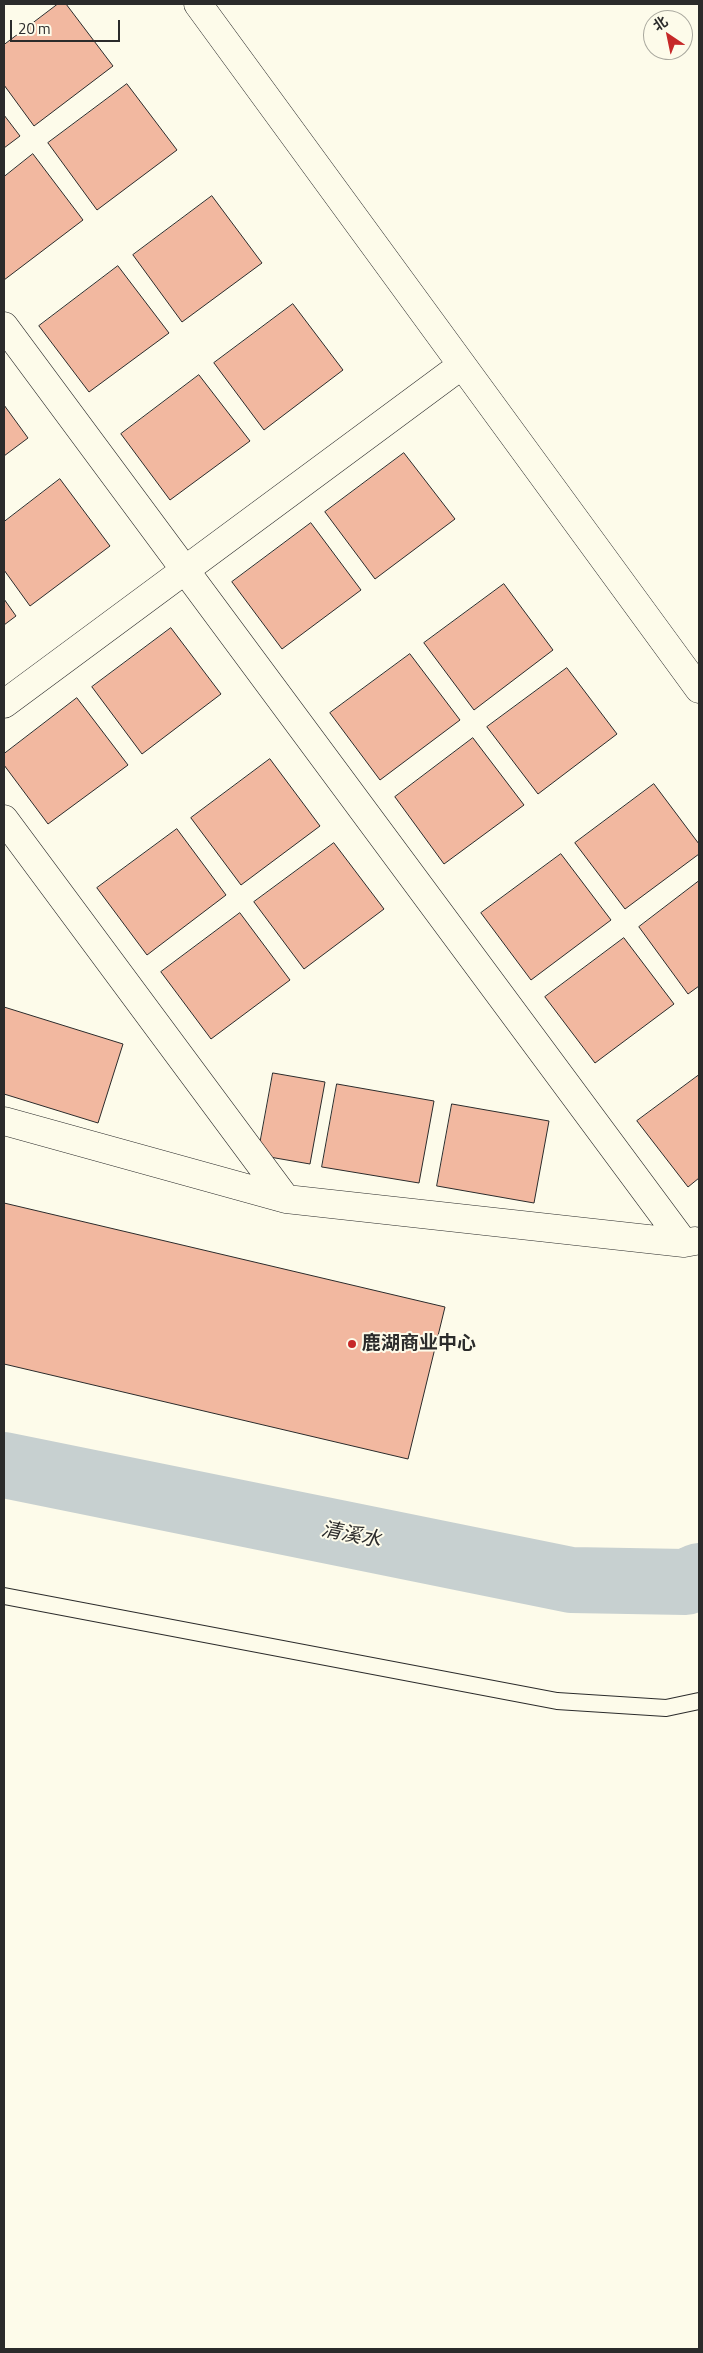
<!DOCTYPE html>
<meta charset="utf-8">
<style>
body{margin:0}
#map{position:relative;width:703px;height:2353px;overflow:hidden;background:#fdfbea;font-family:"Titillium Web","Noto Sans SC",sans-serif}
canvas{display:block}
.frame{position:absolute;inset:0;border:5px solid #2b2b2b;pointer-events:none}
.north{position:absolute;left:643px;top:10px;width:50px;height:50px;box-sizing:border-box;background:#fdfbea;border:1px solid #a9a89e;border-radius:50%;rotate:326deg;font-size:14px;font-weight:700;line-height:20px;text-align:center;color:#2b2b2b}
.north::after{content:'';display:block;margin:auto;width:18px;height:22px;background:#c62828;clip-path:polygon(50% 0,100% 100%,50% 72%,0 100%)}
.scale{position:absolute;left:10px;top:20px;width:110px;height:22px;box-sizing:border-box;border:2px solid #2b2b2b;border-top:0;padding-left:6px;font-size:15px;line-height:18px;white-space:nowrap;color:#2b2b2b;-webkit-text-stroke:4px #fdfbea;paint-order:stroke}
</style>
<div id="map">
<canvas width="703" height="2353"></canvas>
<div class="frame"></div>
<div class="north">北</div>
<div class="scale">20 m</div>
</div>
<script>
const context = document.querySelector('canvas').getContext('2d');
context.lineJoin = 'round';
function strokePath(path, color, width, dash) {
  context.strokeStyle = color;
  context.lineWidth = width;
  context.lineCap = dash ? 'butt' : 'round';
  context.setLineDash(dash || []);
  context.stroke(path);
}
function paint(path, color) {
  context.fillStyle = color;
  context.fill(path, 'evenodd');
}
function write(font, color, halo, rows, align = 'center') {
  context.font = font + ' "Titillium Web","Noto Sans SC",sans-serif';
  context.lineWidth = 4;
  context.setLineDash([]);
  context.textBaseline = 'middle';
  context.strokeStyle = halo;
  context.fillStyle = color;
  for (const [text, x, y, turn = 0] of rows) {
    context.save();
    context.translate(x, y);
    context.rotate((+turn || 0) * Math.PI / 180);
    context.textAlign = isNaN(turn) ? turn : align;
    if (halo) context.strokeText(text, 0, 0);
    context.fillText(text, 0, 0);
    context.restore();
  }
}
strokePath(new Path2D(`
 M 4,1465 L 571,1580 L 686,1582 L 699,1576`), '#c7d0d0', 66);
const building = new Path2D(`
 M 58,4 L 66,4 L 113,66 L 34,126 L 4,85 L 4,45 Z
 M 127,84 L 177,150 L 97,210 L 48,143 Z
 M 4,115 L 20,136 L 4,148 Z
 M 33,154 L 83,220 L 4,280 L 4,177 Z
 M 212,196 L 262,263 L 182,322 L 133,255 Z
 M 118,266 L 169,333 L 89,392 L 39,326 Z
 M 293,304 L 343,370 L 264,430 L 214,363 Z
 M 199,375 L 250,441 L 170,500 L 121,434 Z
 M 4,405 L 28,438 L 4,456 Z
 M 404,453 L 455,519 L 375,579 L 325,512 Z
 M 60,479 L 110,546 L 30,606 L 4,570 L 4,522 Z
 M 311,523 L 361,590 L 282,649 L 232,582 Z
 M 504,584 L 553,650 L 474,710 L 424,643 Z
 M 4,599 L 16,616 L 4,625 Z
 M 171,628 L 221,694 L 142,754 L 92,687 Z
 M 410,654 L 460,720 L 380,780 L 330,713 Z
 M 567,668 L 617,734 L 538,794 L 487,727 Z
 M 77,698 L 128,765 L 48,824 L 4,765 L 4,754 Z
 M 473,738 L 524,805 L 444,864 L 395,797 Z
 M 270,759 L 320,826 L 241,885 L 191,818 Z
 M 654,784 L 699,844 L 699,854 L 625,909 L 575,843 Z
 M 177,829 L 226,895 L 147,955 L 97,888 Z
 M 334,843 L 384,909 L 304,969 L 254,902 Z
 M 561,854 L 611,920 L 531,980 L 481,913 Z
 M 699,881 L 699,986 L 688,994 L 639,927 Z
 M 240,913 L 290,980 L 211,1039 L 161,972 Z
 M 624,938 L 674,1004 L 595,1063 L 545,997 Z
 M 4,1007 L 123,1044 L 98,1123 L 4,1094 Z
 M 273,1073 L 325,1082 L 310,1164 L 258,1155 Z
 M 699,1075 L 699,1178 L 688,1187 L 637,1121 Z
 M 337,1084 L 434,1101 L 419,1183 L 322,1167 Z
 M 452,1104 L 549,1121 L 534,1203 L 437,1186 Z
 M 4,1203 L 445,1307 L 408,1459 L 4,1364 Z`);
paint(building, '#f2b8a0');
strokePath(building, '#2b2b2b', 1);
const service = new Path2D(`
 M 4,1596 L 557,1701 L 666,1708 L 699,1701`);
const minor = new Path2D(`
 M 198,4 L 699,689
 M 4,326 L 684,1243
 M 4,704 L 462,365
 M 4,819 L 286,1199
 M 4,1121 L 286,1199 L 684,1243 L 695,1241`);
strokePath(service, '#2b2b2b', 18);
strokePath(minor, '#2b2b2b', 29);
strokePath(service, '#fdfbea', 16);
strokePath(minor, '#fdfbea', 28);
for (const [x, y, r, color] of [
 [352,1344,5,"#c62828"]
]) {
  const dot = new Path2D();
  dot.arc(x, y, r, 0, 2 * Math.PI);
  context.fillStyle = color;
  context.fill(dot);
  strokePath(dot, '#fdfbea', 2);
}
write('bold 19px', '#2b2b2b', '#fdfbea', [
 ["鹿湖商业中心",362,1344]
], 'left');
write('italic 20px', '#2b2b2b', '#fdfbea', [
 ["清溪水",351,1536,11]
]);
</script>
